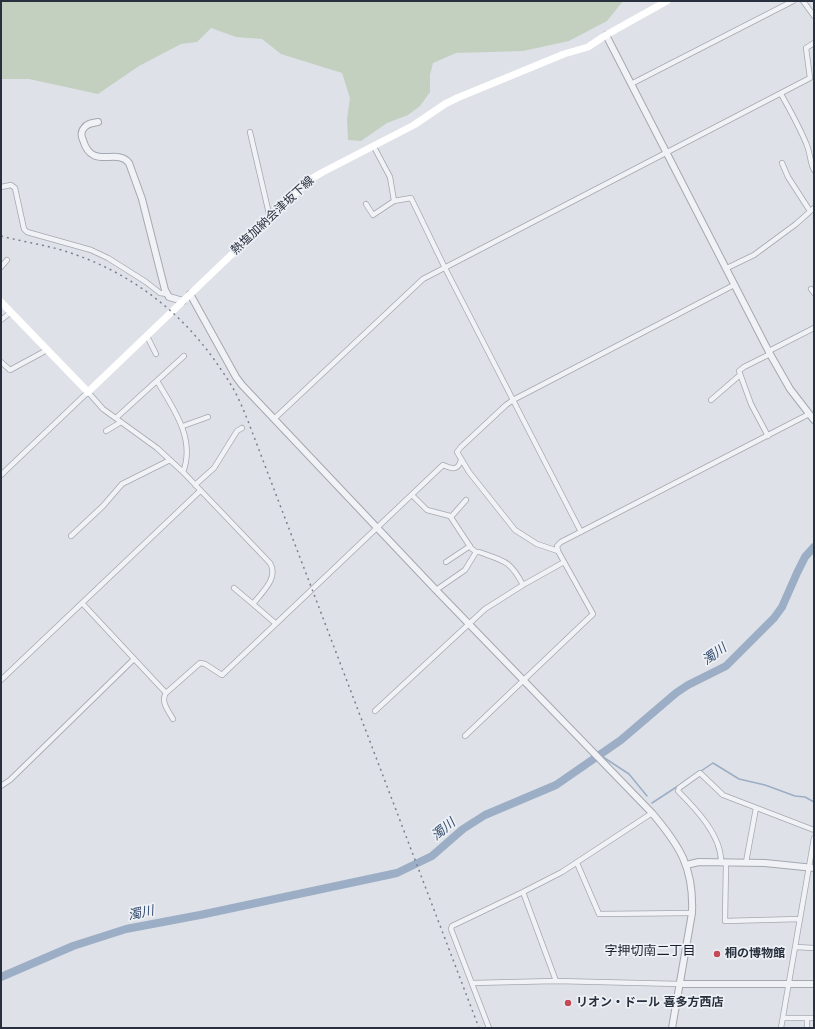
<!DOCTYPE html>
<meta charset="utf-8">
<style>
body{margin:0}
#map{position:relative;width:815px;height:1029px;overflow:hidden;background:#dee1e7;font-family:Jost,sans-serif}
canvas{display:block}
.frame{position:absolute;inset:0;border:2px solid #282f3d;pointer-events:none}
</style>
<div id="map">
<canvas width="815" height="1029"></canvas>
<div class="frame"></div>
</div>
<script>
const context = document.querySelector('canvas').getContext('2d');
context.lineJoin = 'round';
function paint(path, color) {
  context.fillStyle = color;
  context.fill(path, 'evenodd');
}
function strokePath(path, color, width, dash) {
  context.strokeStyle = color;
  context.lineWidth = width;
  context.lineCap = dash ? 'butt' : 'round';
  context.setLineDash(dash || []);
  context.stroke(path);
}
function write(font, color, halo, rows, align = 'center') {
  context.font = font + ' Jost,"Noto Sans JP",sans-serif';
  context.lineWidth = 3.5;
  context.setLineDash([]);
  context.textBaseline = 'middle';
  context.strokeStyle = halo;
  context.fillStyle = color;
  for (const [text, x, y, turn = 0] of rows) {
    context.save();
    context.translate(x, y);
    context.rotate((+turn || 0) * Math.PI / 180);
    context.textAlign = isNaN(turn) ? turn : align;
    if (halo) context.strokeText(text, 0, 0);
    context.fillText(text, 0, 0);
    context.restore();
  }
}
paint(new Path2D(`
 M 1,1 L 623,1 L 607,21 L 569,41 L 523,51 L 456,53 L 433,63 L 430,75 L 430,92 L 420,106 L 408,115 L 387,123 L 361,141 L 348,140 L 347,119 L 350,98 L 342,73 L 281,54 L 262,39 L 236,37 L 211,28 L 197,42 L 181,44 L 139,66 L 98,94 L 29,79 L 1,79 Z`), '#c3d0c0');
strokePath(new Path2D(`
 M 600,755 L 629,774 L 647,796
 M 701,771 L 713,763 L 739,779 L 765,785 L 795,796 L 805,797 L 814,802
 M 681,784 L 691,777
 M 652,803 L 678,786`), '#9baec5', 1.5);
strokePath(new Path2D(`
 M 1,977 L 73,946 L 126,929 L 200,915 L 397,873 L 432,856 L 463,829 L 485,815 L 556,785 L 621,740 L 676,693 L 688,685 L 726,666 L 774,618 L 782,607 L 797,573 L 805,557 L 814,547`), '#9baec5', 8);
const minor = new Path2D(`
 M 803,1 L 814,16
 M 631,84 L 793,1
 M 781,94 C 790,110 799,126 806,143 C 810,151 810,163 814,170
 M 250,132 L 270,218
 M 374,147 L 390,177 L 394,201 L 411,198 L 445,268 L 581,532
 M 782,163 L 788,177 L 810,211
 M 1,187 L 11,185 L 15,188 L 24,229 L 27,232 L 91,250 L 108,258 L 146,282 L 160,293 L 167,294
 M 366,204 L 373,215 L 394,201
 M 1,267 L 7,260
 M 727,268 L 754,255 L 796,224 L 814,208
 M 811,289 L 814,293
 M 1,320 L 11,312
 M 147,336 L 156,354
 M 769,351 L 814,328
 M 1,362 L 10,370 L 47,350
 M 157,381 C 173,408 196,439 183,472
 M 711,400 L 740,375
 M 116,418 L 184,356
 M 274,419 L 423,279 L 810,78 L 806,48 L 814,43
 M 183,426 L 208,417
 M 106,431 L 121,422
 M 768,436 L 751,404 L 739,371 L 744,367 L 770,354
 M 1,475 L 88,392 L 103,409 L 157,448 L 183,472 L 270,563 C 279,578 262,592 253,604 L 275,623
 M 195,485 L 214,468 L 237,431 L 242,428
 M 412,495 L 427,510 L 450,516 L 471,548 L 476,552
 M 451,517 L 466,500
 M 71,536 L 103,506 L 122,484 L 170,460
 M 558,551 L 537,544 L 515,530 L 469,472 L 457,452 L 461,447 L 506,405 L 513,400 L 734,285
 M 446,562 L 470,546
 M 234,588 L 253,604
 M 436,590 L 465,570 L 476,552 L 479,552 C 504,561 510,560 523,585
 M 82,603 L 166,693
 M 1,680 L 200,491
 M 375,711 L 485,609 L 523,585 L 564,562
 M 173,719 C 169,712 160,701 166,693 L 200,663 L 205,664 L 222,675 L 443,465 C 452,469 458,471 461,460
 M 465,736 L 593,614 L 558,551 L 557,546 L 561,542 L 809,414
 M 1,786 L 10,780 L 134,659
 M 746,862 L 756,808
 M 577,863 L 599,914 L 692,913
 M 721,863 C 722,836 696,809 678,791 L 679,788 L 700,773 L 723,795 L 814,830
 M 726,863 L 725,921 L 800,919
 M 523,892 L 556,981
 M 796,947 L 814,948
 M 473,983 L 556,981 L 680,984
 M 783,1018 L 814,1018
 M 489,1028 L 451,929 L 452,926 L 523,892 L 562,872 L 652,813
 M 781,1028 L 814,838
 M 807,1028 L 807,1018`);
const tertiary = new Path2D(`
 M 606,35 L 770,354 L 790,389 L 814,420
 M 98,122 C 93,123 87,123 84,128 C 81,131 81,136 83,140 C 92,171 117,147 129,163 L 142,199 L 165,290 L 169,297 L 183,301
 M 190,294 L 236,377 L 242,385 L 436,590 L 652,813 C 680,846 694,868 692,913 L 672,1028
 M 686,865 L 699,862 L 765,863 L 814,868
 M 680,984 L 814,984`);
strokePath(minor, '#a4a8b1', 6);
strokePath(tertiary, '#a4a8b1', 8);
strokePath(minor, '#f1f2f5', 4.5);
strokePath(tertiary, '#f1f2f5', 6);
strokePath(new Path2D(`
 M 1,302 L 88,392 L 299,190 L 311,179 L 323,172 L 414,125 L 445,104 L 457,98 L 564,54 L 588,47 L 606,35 L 667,1`), '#fff', 7);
strokePath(new Path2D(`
 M 1,236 C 20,241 39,244 58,249 C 124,268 179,308 218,365 C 222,371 227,378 231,385 C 238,396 243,409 248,421 L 479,1028`), '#79808f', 1.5, [2, 4]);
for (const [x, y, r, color] of [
 [717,954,4,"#c64957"],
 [568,1003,4,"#c64957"]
]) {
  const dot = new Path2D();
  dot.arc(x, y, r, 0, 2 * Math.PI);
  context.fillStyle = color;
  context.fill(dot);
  strokePath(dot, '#edf0f5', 1.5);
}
write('12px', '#282f3d', '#edf0f5', [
 ["熱塩加納会津坂下線",273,216,-43]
]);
write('bold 12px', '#282f3d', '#edf0f5', [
 ["桐の博物館",725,954],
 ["リオン・ドール 喜多方西店",576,1003]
], 'left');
write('italic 13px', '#354c6e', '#edf0f5', [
 ["濁川",715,655,-36],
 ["濁川",444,830,-40],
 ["濁川",141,914,-12]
]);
write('13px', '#1b202e', '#edf0f5', [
 ["字押切南二丁目",650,952]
]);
</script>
